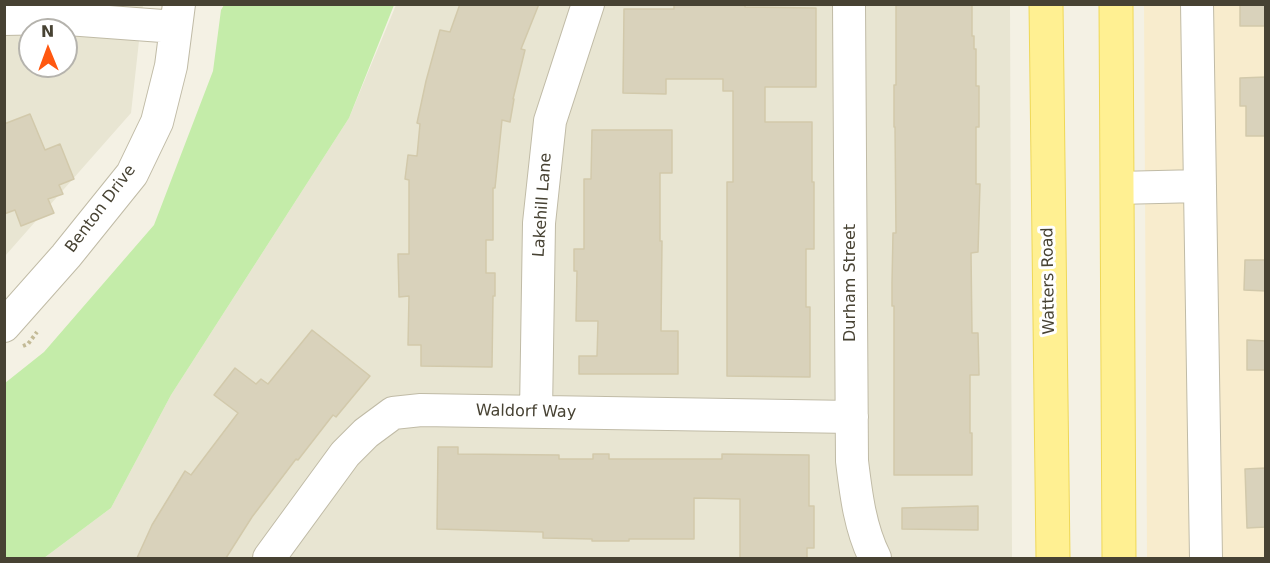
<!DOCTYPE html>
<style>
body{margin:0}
#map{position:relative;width:1270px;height:563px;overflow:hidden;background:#f4f1e4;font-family:"DejaVu Sans",sans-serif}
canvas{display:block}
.frame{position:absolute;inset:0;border:6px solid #474233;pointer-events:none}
.north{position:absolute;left:18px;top:18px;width:60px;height:60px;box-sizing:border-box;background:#fff;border:2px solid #b5b3ad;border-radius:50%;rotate:359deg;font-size:16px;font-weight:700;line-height:24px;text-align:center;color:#474233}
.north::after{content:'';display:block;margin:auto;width:21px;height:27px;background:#ff5810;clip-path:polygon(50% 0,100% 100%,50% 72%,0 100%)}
</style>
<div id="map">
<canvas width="1270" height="563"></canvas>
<div class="frame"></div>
<div class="north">N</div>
</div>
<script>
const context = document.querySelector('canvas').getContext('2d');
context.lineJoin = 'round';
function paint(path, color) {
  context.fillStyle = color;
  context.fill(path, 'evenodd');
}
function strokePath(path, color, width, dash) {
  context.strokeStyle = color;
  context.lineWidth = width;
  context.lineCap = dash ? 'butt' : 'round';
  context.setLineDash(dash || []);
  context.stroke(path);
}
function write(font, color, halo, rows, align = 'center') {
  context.font = font + ' "DejaVu Sans",sans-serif';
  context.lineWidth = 6;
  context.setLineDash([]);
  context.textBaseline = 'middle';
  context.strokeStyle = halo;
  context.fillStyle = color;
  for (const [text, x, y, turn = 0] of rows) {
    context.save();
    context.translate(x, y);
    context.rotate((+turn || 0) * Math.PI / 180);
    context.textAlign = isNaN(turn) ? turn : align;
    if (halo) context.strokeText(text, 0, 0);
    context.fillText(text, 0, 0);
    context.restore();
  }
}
paint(new Path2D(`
 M 5,5 L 143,5 L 131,113 L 5,256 ZM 30,30 L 66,30 L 66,66 L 30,66 Z
 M 396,5 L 1010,5 L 1012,558 L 44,558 L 111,508 L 171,395 L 349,118 Z`), '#e8e5d2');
paint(new Path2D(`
 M 1144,5 L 1265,5 L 1265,558 L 1147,558 Z`), '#f8eccd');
paint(new Path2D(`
 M 224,5 L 394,5 L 349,118 L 171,395 L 111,508 L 44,558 L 5,558 L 5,383 L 44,352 L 154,225 L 213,71 L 221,10 Z`), '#c4eca9');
const building = new Path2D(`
 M 460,4 L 539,4 L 521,49 L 525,50 L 513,99 L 514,99 L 510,122 L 502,120 L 495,188 L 493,188 L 493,240 L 486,240 L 486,273 L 495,273 L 495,296 L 493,296 L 492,367 L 421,366 L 421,345 L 408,345 L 409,296 L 399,297 L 398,254 L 409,254 L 409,180 L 405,179 L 408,155 L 417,156 L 420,124 L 417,123 L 426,81 L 440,30 L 450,32 Z
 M 674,4 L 745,4 L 745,7 L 816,8 L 816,87 L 765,87 L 765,122 L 812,122 L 812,182 L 814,182 L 814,249 L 806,249 L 806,307 L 810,307 L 810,377 L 727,376 L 727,182 L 733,182 L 733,91 L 723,91 L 723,79 L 666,79 L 666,94 L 623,93 L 624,9 L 674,9 Z
 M 896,4 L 972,4 L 972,36 L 974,36 L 974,49 L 976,49 L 976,86 L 979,86 L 979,127 L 976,127 L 976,184 L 980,184 L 978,252 L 971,253 L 972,333 L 978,333 L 979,375 L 970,375 L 970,433 L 972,433 L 972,475 L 894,475 L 894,306 L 892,306 L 892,283 L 893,233 L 896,233 L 895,127 L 894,127 L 894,85 L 896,85 Z
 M 1240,4 L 1266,4 L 1266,26 L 1240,26 Z
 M 1266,77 L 1266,136 L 1246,136 L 1246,106 L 1240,106 L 1240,78 Z
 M 30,114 L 45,150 L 60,144 L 74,179 L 59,185 L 63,194 L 48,199 L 54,213 L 21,226 L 15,210 L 4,214 L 4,124 Z
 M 592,130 L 672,130 L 672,173 L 660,173 L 660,241 L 662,241 L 661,331 L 678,331 L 678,374 L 579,374 L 579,356 L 597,356 L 598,321 L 576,321 L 577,271 L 574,271 L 574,249 L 584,249 L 584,179 L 591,179 Z
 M 1245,260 L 1266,260 L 1266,291 L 1244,290 Z
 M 312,330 L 370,376 L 336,417 L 333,415 L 298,460 L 296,459 L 252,517 L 226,558 L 137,558 L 152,525 L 185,471 L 191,475 L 238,413 L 214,395 L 235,368 L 256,384 L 261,379 L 268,384 Z
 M 1247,340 L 1266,341 L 1266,370 L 1247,370 Z
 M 438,447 L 458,447 L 458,454 L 559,455 L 559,459 L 593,459 L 593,454 L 609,454 L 609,459 L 722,459 L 722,454 L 809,455 L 809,506 L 814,506 L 814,548 L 807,548 L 807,558 L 740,558 L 740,499 L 694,498 L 694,539 L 629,539 L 629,541 L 592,541 L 592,539 L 543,538 L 543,532 L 437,529 Z
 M 1266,468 L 1266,527 L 1247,528 L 1245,469 Z
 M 978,506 L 978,530 L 902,529 L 902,508 Z`);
paint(building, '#d9d2bb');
strokePath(building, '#d2c9ab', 1.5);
const minor = new Path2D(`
 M 849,4 L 852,461 C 856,494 860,528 875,558
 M 1197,4 L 1206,558
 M 4,19 L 54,18 L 176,27
 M 1117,188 L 1200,186
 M 4,326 L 66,256 L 132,174 L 157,122 L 171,66 L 179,4
 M 536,412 L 539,223 L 550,121 L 588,4
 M 269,558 L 345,454 L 366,433 L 393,413 L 421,410 L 852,417`);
const major = new Path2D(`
 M 1046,4 L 1053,558
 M 1116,4 L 1119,558`);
strokePath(minor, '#c0bba6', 34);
strokePath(major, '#efd857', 35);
strokePath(new Path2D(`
 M 23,346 L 28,344 L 37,332`), '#c3ba96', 4, [3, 3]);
strokePath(minor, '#fff', 32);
strokePath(major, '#fff092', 33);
write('16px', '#474233', '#fff', [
 ["Lakehill Lane",543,205,-86],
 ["Benton Drive",101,209,-53],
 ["Watters Road",1049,281,-91],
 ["Durham Street",851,283,-90],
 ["Waldorf Way",526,412,1]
]);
</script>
